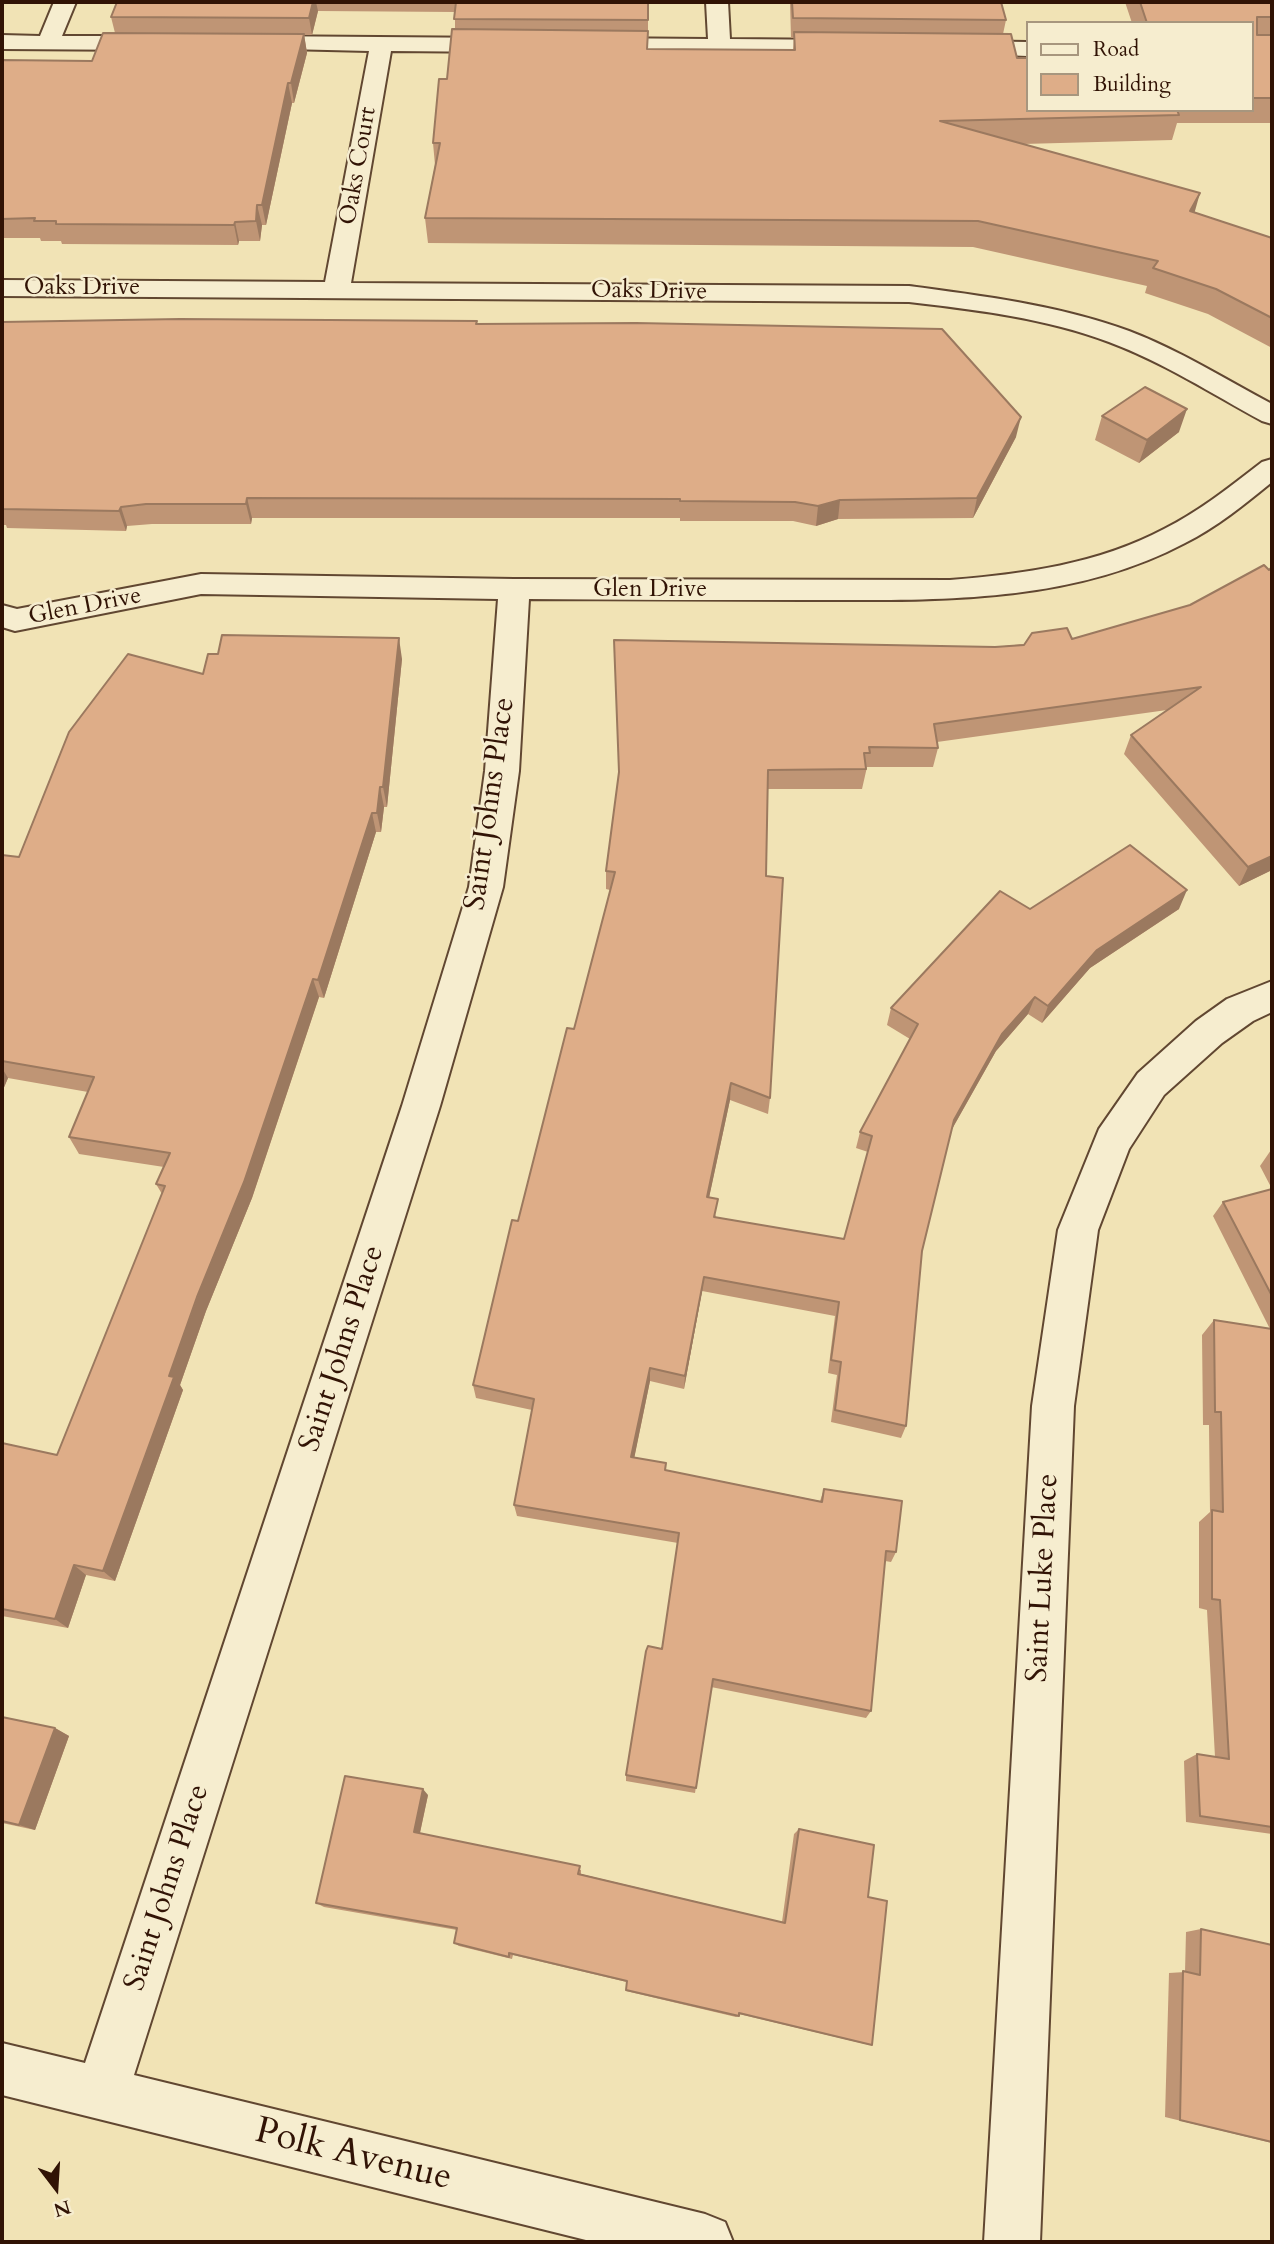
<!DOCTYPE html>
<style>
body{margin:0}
#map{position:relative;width:1274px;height:2244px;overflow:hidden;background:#f1e3b5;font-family:Cardo,serif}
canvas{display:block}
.frame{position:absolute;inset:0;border:4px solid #311305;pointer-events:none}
.legend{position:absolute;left:1026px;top:21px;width:228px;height:91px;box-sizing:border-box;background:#f6edcf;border:2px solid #a7967e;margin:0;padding:9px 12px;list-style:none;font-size:21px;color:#311305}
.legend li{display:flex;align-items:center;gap:14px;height:35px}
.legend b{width:35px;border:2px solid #a7967e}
.north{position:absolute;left:21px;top:2153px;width:70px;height:70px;-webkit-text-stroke:5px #f6edcf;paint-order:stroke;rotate:163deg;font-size:19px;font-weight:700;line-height:28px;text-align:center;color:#311305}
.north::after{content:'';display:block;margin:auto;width:24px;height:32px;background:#311305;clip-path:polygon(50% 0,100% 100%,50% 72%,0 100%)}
</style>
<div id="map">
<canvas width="1274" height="2244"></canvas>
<div class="frame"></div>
<ul class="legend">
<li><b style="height:9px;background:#f6edcf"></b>Road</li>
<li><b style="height:19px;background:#dead88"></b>Building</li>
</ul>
<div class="north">N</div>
</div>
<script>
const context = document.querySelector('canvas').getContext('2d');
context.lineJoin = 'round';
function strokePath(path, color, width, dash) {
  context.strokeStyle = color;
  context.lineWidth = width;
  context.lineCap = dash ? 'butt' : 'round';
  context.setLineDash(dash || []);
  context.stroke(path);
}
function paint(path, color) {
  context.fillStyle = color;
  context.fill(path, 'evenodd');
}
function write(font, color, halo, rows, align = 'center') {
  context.font = font + ' Cardo,serif';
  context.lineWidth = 5;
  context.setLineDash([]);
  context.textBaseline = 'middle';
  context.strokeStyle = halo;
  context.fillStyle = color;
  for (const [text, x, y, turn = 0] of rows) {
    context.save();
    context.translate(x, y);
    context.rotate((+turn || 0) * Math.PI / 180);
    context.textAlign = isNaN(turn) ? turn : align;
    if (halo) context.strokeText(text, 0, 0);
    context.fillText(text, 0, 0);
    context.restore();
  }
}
const minor = new Path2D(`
 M 54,2 L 76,2 L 62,36 L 150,36 L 158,38 L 161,43 L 158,48 L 150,50 L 2,49 L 2,35 L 40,36 Z
 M 706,2 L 728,2 L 730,39 L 847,40 L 855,42 L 858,47 L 855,52 L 847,54 L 595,52 L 587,50 L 584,45 L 587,40 L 595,38 L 708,39 Z
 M 252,36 L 504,38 L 512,40 L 515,45 L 512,50 L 504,52 L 391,51 L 351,283 L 909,286 C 983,296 1058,305 1129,331 C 1179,350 1225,379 1272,404 L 1272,424 L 1262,421 C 1212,394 1163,362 1109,342 C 1045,318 977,310 909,302 L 2,296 L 2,280 L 325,282 L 369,51 L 244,48 L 241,43 L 244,38 Z
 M 963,41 L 1027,42 L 1027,56 L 955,53 L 952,48 L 955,43 Z
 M 1272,459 L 1272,482 C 1245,504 1217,527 1185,543 C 1068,605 934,600 805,600 C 713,600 621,600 529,599 L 519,771 L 503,887 L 440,1106 L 134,2075 L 705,2214 L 725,2222 L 733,2242 L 594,2242 L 2,2095 L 2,2043 L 85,2063 L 402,1106 L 469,887 L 485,771 L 498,599 L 201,594 L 15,631 L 2,627 L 2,605 L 17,609 L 201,574 L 514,579 L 950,580 C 1024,574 1098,564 1164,529 C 1200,511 1231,486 1262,462 Z
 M 1272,981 L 1272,1012 L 1253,1021 L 1222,1043 L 1164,1095 L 1129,1149 L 1098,1230 L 1074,1406 L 1040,2242 L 984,2242 L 1032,1406 L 1058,1230 L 1099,1129 L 1138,1073 L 1196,1021 L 1227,999 Z`);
strokePath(minor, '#614731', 4);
paint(minor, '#f6edcf');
paint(new Path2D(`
 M 117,2 L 648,2 L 648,49 L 793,49 L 794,38 L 791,38 L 790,2 L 1001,2 L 1006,20 L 1003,34 L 1027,110 L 1251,110 L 1251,23 L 1132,23 L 1125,2 L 1272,2 L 1272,123 L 1177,123 L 1172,140 L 1023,144 L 1194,212 L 1272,238 L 1272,348 L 1208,314 L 1145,293 L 1147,286 L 973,247 L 428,243 L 425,218 L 435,165 L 433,143 L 447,79 L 455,29 L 455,12 L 318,11 L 312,35 L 304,35 L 307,53 L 294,103 L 292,103 L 266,225 L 262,225 L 260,241 L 239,241 L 238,245 L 62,244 L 61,241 L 41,241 L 40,238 L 2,238 L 2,60 L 92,61 L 115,33 L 111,17 Z
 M 2,322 L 477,324 L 1016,437 L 973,518 L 838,519 L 816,526 L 793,521 L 680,521 L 680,518 L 252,518 L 251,524 L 152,524 L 127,526 L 126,531 L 7,528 L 6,525 L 2,525 Z
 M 1102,416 L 1179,432 L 1139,463 L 1095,440 Z
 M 1272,567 L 1272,870 L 1239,886 L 1124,754 L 1131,735 L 1167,710 L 937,742 L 938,748 L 933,767 L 867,767 L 862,789 L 768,789 L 766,876 L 770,1098 L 768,1114 L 730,1100 L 709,1197 L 716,1217 L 844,1239 L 868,1152 L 856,1148 L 860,1132 L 910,1039 L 887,1025 L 891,1008 L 1030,909 L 1179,909 L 1090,968 L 1042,1023 L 1028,1014 L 996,1051 L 951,1131 L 922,1251 L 906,1426 L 901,1438 L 831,1422 L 837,1375 L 828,1373 L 835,1316 L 702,1291 L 684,1389 L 650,1381 L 634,1458 L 666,1463 L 666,1470 L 820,1501 L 824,1489 L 896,1552 L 891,1562 L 885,1561 L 871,1711 L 866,1718 L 711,1687 L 695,1793 L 626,1781 L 626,1775 L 662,1649 L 678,1543 L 517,1516 L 514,1505 L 532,1410 L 476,1398 L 473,1385 L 518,1221 L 574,1029 L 610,890 L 606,889 L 606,871 L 619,775 L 995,647 L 1072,639 L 1190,605 L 1269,570 Z
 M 402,659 L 387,807 L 384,807 L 381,832 L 376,832 L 324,998 L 319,997 L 252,1198 L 206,1311 L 180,1385 L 183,1390 L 115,1581 L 86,1575 L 68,1628 L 2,1616 L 2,1443 L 57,1455 L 162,1194 L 156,1184 L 164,1167 L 79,1154 L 69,1137 L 88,1092 L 8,1078 L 2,1092 L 2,855 L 19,857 L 203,674 Z
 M 1271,1150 L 1272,1150 L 1272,1189 L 1260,1166 Z
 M 1272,1189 L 1272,1834 L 1186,1822 L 1184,1761 L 1197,1754 L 1215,1757 L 1207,1610 L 1199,1608 L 1199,1522 L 1210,1512 L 1209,1425 L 1203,1425 L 1202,1335 L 1214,1320 L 1270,1329 L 1213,1216 L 1223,1202 Z
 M 2,1717 L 55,1728 L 69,1736 L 35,1830 L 2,1823 Z
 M 428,1795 L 420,1833 L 581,1870 L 581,1874 L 782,1922 L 794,1834 L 799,1829 L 868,1897 L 872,2045 L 865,2044 L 739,2014 L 739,2016 L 736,2017 L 626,1991 L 627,1982 L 513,1955 L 512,1959 L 459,1946 L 454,1943 L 457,1930 L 324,1907 L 316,1903 Z
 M 1201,1929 L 1272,1945 L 1272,2143 L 1165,2117 L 1169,1973 L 1185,1972 L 1186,1932 Z`), '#bf9575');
paint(new Path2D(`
 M 313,2 L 316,2 L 318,11 L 312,35 L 309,18 Z
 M 304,34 L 307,53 L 294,103 L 291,83 Z
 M 288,83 L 292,103 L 266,225 L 262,205 Z
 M 1200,193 L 1193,218 L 1190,211 Z
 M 257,205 L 262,225 L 260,241 L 256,221 Z
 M 235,222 L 239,241 L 238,245 L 234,225 Z
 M 1187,409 L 1179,432 L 1139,463 L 1147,440 Z
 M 1021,417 L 1016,437 L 973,518 L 977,498 Z
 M 247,498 L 252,518 L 251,524 L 246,504 Z
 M 840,500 L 838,519 L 816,526 L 818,506 Z
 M 121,507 L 127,526 L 126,531 L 119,511 Z
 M 399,638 L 402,659 L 387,807 L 383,787 Z
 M 380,787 L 384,807 L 381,832 L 377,813 Z
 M 372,813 L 376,832 L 324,998 L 318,980 Z
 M 1272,856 L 1272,870 L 1239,886 L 1248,867 Z
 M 1187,890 L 1179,909 L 1090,968 L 1042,1023 L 1048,1006 L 1097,950 Z
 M 313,979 L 319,997 L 252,1198 L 206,1311 L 180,1385 L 183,1390 L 115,1581 L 103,1571 L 169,1376 Z
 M 1035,997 L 1028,1014 L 996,1051 L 948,1136 L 954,1120 L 1002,1034 Z
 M 2,1068 L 8,1078 L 2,1092 Z
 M 731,1083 L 730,1100 L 706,1212 L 707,1197 Z
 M 704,1277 L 702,1291 L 684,1389 L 685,1376 Z
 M 650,1368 L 650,1381 L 632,1469 L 631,1457 Z
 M 74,1565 L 86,1575 L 68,1628 L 55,1619 Z
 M 55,1728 L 69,1736 L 35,1830 L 19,1825 Z
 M 423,1789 L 428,1795 L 419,1837 L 414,1832 Z`), '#9b795f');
const building = new Path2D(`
 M 117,2 L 313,2 L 309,18 L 111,17 Z
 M 456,2 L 648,2 L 648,20 L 454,19 Z
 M 792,2 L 1001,2 L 1006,20 L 793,18 Z
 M 1140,2 L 1272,2 L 1272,17 L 1257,17 L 1257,35 L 1272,35 L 1272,98 L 1251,98 L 1251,23 L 1147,23 Z
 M 452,29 L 648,31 L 647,49 L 795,50 L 794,32 L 1011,34 L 1017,58 L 1027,58 L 1027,110 L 1177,110 L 1179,115 L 940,121 L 1200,193 L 1190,211 L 1272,238 L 1272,318 L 1216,289 L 1153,268 L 1158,261 L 978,221 L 425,218 L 440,143 L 433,143 L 439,79 L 447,79 Z
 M 103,33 L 304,34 L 291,83 L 288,83 L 262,205 L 257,205 L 256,221 L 235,222 L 234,225 L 56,224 L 56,221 L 34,221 L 35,218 L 2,219 L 2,60 L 92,61 Z
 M 180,319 L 477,321 L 476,324 L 636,323 L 942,329 L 1021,417 L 977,498 L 840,500 L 818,506 L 795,502 L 680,501 L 680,499 L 247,498 L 246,504 L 146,504 L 121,507 L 119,511 L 2,509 L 2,322 Z
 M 1145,387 L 1187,409 L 1147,440 L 1102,416 Z
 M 1264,565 L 1269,570 L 1272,567 L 1272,856 L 1248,867 L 1131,735 L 1201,687 L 934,724 L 938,748 L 869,747 L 870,753 L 864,753 L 866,769 L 768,770 L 766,876 L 783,878 L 770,1098 L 731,1083 L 707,1197 L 718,1199 L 714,1217 L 844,1239 L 872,1136 L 860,1132 L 918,1024 L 891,1008 L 1000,891 L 1030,909 L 1130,845 L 1187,890 L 1097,950 L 1048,1006 L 1035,997 L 1002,1034 L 954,1120 L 922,1251 L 906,1426 L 835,1410 L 841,1362 L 831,1360 L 839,1302 L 704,1277 L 685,1376 L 650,1368 L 631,1457 L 666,1463 L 665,1470 L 822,1502 L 824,1489 L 902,1501 L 896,1552 L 886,1551 L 871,1711 L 713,1679 L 696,1788 L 626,1775 L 646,1651 L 648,1646 L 662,1649 L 679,1533 L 514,1505 L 534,1399 L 473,1385 L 512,1220 L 518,1221 L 567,1028 L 574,1029 L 615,872 L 606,871 L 619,772 L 614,640 L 995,647 L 1024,645 L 1032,633 L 1067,628 L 1072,639 L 1190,605 Z
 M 222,635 L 399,638 L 383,787 L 380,787 L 377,813 L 372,813 L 318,980 L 313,979 L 244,1182 L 197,1297 L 169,1376 L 174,1377 L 103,1571 L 74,1565 L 55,1619 L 2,1609 L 2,1443 L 57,1455 L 165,1186 L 156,1184 L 170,1153 L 69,1137 L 94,1077 L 2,1061 L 2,855 L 19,857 L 69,732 L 128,654 L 203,674 L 208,654 L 218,654 Z
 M 1272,1189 L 1272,1296 L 1223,1202 Z
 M 1214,1320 L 1272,1329 L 1272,1827 L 1200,1816 L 1197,1754 L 1229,1759 L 1220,1600 L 1212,1599 L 1212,1510 L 1223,1512 L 1221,1412 L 1215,1412 Z
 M 2,1717 L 55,1728 L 19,1825 L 2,1821 Z
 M 345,1776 L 423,1789 L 414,1832 L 580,1866 L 578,1874 L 785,1923 L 799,1829 L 874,1845 L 868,1897 L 887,1901 L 872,2045 L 739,2013 L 739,2016 L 626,1990 L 627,1981 L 509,1953 L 509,1957 L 454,1943 L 457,1928 L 316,1903 Z
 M 1201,1929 L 1272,1945 L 1272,2142 L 1180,2120 L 1183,1971 L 1200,1975 Z`);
paint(building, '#dead88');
strokePath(building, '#9b795f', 2);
write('24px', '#311305', '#f6edcf', [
 ["Oaks Court",359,166,-80],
 ["Oaks Drive",82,288],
 ["Oaks Drive",649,292,1],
 ["Glen Drive",650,590],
 ["Glen Drive",85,607,-11]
]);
write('30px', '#311305', '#f6edcf', [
 ["Saint Johns Place",491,804,-82],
 ["Saint Johns Place",343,1349,-72],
 ["Saint Luke Place",1044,1578,-87],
 ["Saint Johns Place",168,1888,-72]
]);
write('37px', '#311305', '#f6edcf', [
 ["Polk Avenue",353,2156,14]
]);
</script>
